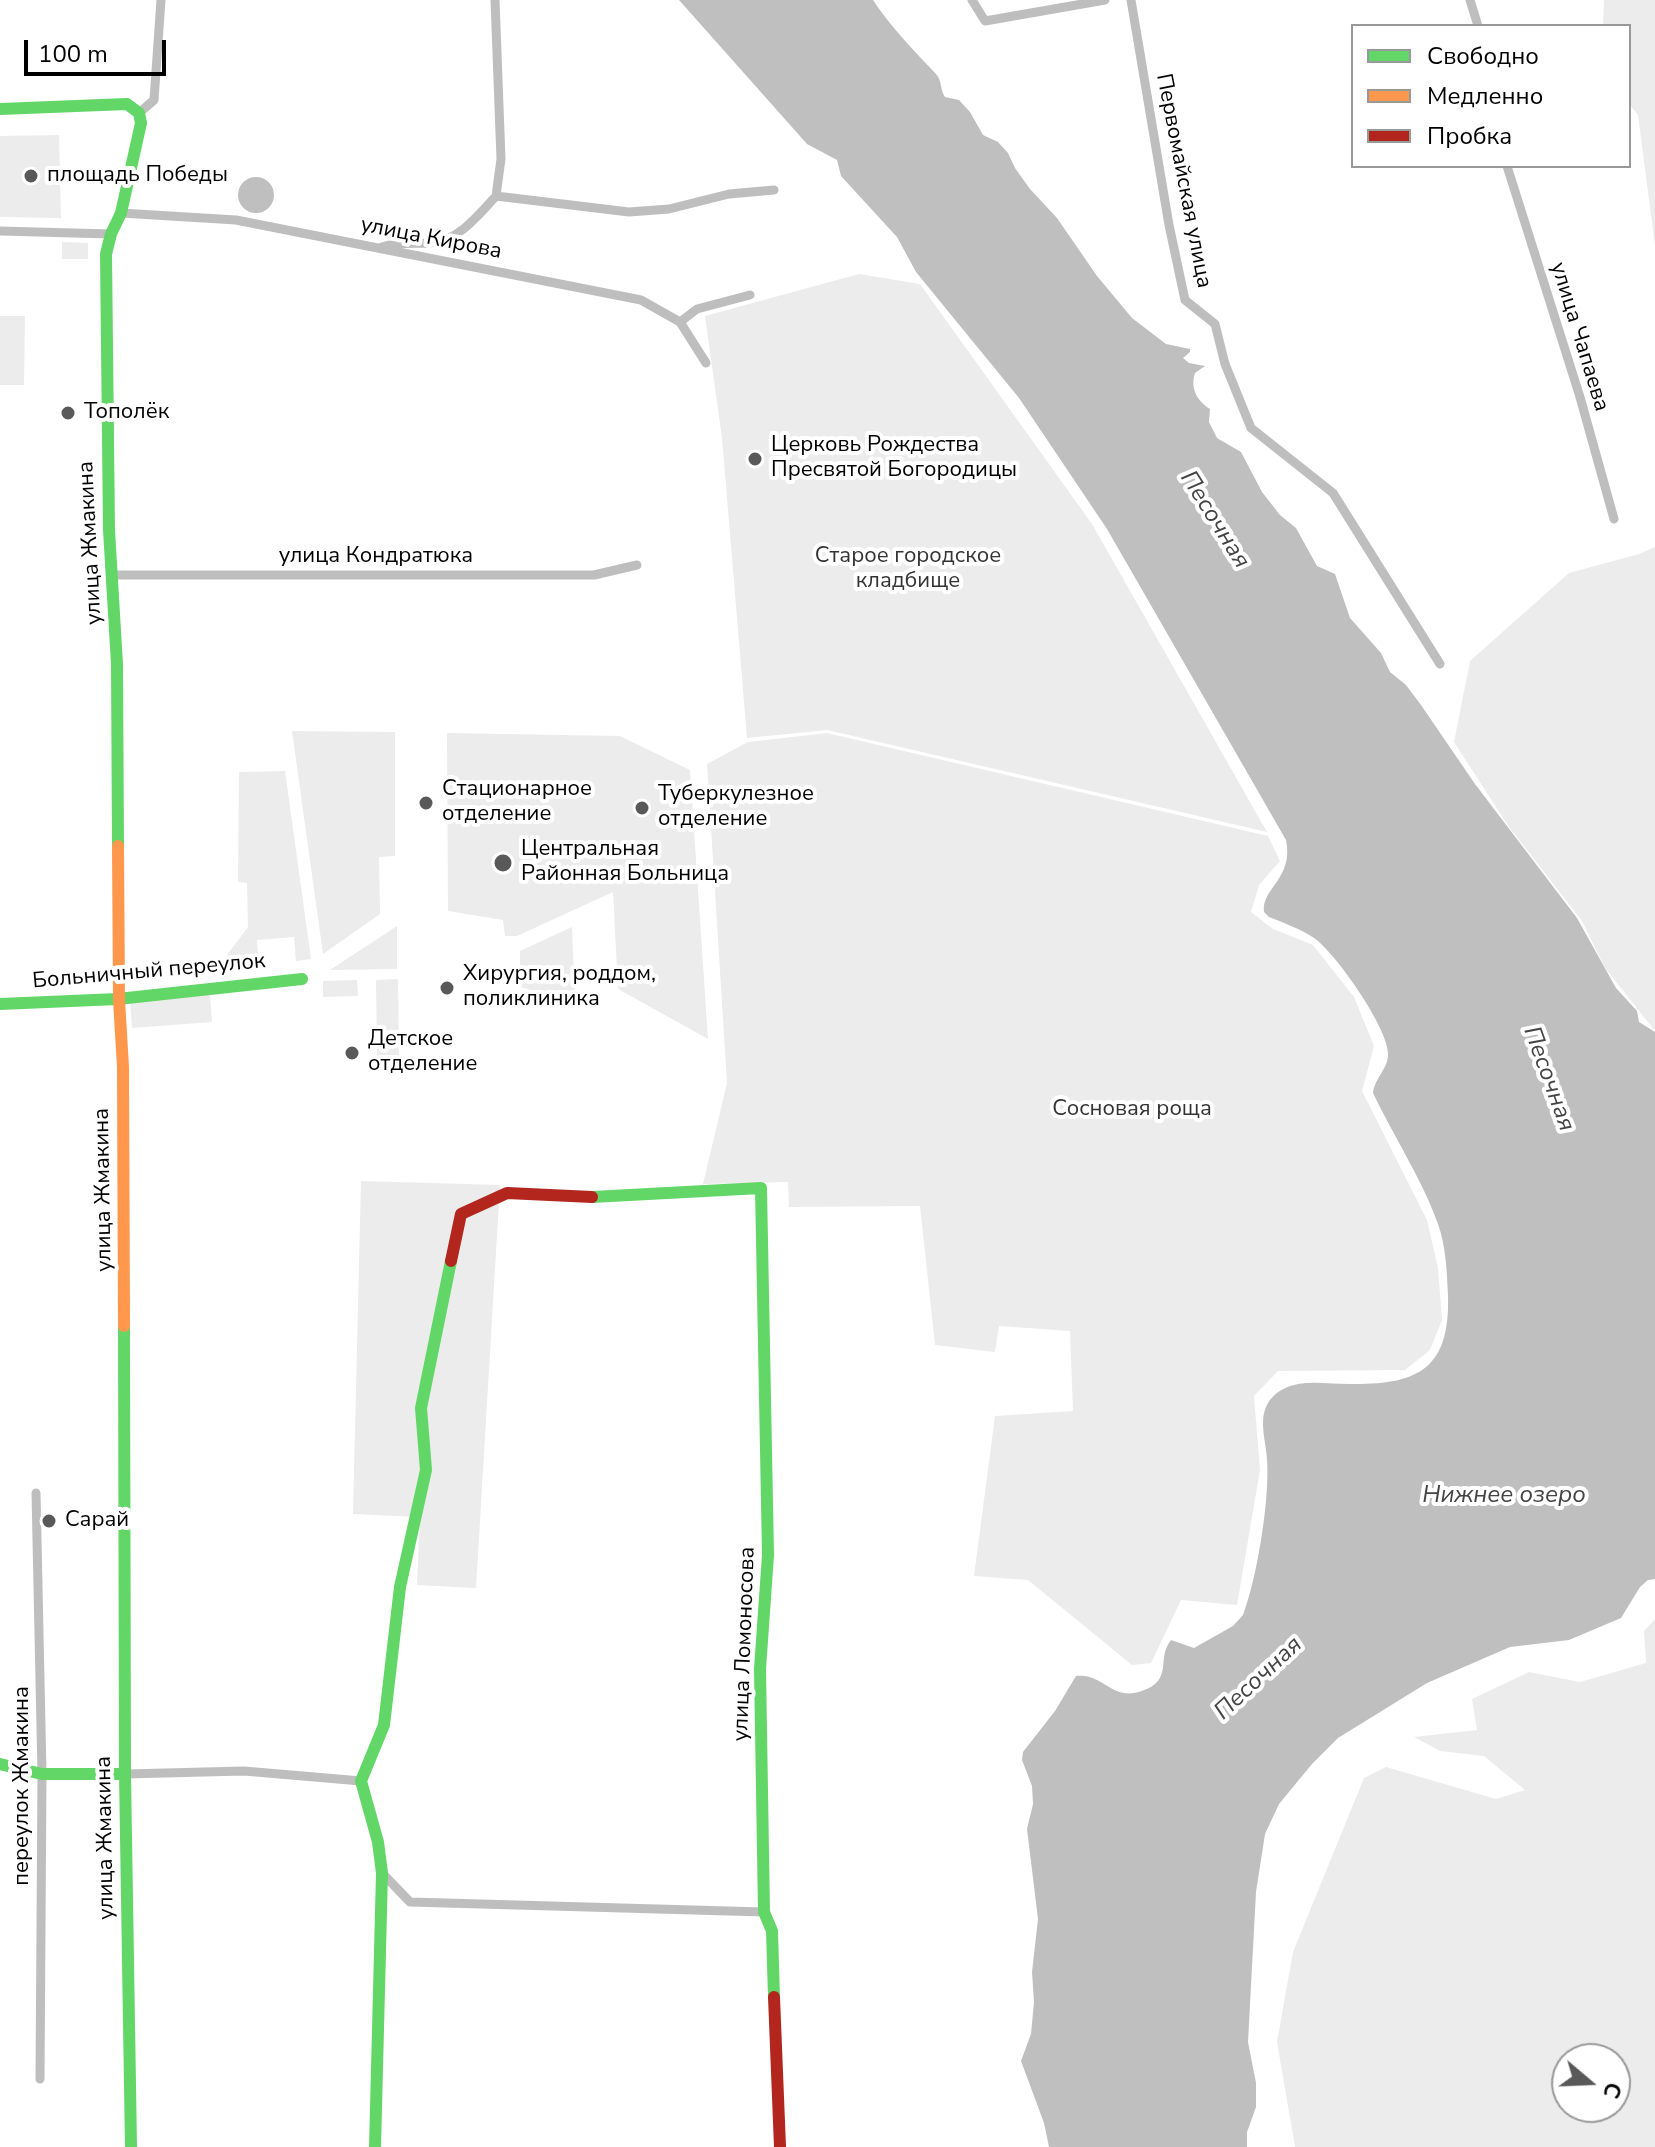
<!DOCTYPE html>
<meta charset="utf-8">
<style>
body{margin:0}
#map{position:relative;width:1655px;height:2147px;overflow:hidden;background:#fff;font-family:"Nunito Sans",sans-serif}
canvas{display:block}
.legend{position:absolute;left:1351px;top:24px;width:280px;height:144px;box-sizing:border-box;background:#fff;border:2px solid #999;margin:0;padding:10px 14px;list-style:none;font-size:24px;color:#000}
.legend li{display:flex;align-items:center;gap:16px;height:40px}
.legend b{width:40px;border:2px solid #999}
.north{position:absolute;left:1551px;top:2043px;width:80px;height:80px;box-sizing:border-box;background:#fff;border:2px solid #999;border-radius:50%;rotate:109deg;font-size:22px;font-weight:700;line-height:32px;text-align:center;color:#000}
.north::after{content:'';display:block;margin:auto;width:28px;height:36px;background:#595959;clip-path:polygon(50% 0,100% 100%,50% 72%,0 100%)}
.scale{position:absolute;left:24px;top:40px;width:142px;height:36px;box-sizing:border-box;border:4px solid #000;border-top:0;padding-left:10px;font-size:24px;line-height:28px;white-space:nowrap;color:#000;-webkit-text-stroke:6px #fff;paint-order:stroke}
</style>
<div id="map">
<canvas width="1655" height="2147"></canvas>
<ul class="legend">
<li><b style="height:10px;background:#63d668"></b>Свободно</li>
<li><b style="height:10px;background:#ff974d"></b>Медленно</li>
<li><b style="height:10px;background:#b3261e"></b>Пробка</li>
</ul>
<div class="north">С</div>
<div class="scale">100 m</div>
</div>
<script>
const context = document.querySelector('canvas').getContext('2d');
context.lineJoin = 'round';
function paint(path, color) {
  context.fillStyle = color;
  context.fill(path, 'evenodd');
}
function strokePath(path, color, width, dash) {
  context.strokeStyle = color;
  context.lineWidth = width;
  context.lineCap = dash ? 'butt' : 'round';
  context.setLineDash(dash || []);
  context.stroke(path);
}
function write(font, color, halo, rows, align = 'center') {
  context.font = font + ' "Nunito Sans",sans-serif';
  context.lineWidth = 8;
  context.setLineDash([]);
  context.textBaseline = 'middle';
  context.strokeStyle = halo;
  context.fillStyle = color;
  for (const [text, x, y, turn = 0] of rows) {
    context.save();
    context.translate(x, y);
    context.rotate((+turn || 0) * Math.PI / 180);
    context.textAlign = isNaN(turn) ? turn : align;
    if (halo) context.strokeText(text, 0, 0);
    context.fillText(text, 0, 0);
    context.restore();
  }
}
paint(new Path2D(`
 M 1604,0 L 1655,0 L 1655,246 L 1638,115 L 1629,104 L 1629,26 L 1603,26 Z
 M 59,135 L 61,218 L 0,217 L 0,136 Z
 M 62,242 L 88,243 L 88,259 L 62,259 Z
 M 859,274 L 920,284 L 1092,524 L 1267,832 L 827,730 L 747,738 L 722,438 L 705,316 Z
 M 0,316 L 25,316 L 24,385 L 0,385 Z
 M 1655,547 L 1655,1031 L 1605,968 L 1582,921 L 1509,827 L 1454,742 L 1470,661 L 1569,573 L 1639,554 Z
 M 292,731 L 395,732 L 395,856 L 379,857 L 380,914 L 323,954 Z
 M 447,733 L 620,736 L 690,770 L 708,1039 L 618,989 L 613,892 L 517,936 L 505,936 L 503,920 L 448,911 Z
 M 827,733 L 1268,836 L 1280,861 L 1259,885 L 1251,912 L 1273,929 L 1313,945 L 1354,997 L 1374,1046 L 1362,1091 L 1427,1220 L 1438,1268 L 1442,1320 L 1430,1350 L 1405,1370 L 1278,1371 L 1254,1396 L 1260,1470 L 1237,1605 L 1181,1600 L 1151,1663 L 1132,1665 L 1028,1580 L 974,1576 L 995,1416 L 1073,1411 L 1070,1331 L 999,1326 L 995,1352 L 935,1345 L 920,1206 L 789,1207 L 788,1182 L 703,1184 L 727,1083 L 707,764 L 748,742 Z
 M 285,771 L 311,959 L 296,961 L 294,937 L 257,940 L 259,971 L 212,975 L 248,927 L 247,883 L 238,882 L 239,772 Z
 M 397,926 L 397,969 L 330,970 Z
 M 572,927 L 575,1002 L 520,987 L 520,951 Z
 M 398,979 L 399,1056 L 377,1056 L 376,980 Z
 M 357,980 L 358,996 L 323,997 L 323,981 Z
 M 210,994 L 212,1022 L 132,1028 L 130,1000 Z
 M 361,1181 L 500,1185 L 476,1588 L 417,1585 L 420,1517 L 353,1514 Z
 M 1655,1619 L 1655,2147 L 1295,2147 L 1277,2042 L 1293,1952 L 1364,1778 L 1386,1767 L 1496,1799 L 1525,1790 L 1484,1756 L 1440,1751 L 1414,1737 L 1477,1730 L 1472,1699 L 1529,1672 L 1580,1682 L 1646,1663 L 1644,1631 ZM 1567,2059 L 1615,2059 L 1615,2107 L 1567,2107 Z`), '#ececec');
paint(new Path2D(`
 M 679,0 L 873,0 C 890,26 915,52 936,74 C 942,80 940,90 945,97 L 959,100 L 970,112 L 983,135 L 998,142 L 1008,153 L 1015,168 L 1030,189 L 1057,218 L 1097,276 L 1132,318 L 1166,344 L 1190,349 L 1190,352 L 1183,358 L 1189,363 L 1205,366 L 1195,373 C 1190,388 1197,401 1210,409 L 1209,422 L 1217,438 L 1241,452 L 1262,492 L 1280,515 L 1296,528 L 1317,566 L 1335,574 L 1350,618 L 1381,653 L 1390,672 L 1406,685 L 1421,705 L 1475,784 L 1577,918 L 1616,988 L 1637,1011 L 1639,1022 L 1655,1032 L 1655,1579 L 1648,1580 L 1640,1587 L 1621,1618 L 1569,1640 L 1510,1647 L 1427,1683 L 1338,1738 L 1312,1764 L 1279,1804 L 1265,1834 L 1256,1892 L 1248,2042 L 1256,2083 L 1256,2107 L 1247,2132 L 1247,2147 L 1049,2147 L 1044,2123 L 1021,2061 L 1031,2034 L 1034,2002 L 1032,1972 L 1038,1919 L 1027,1829 L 1033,1804 L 1032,1786 L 1022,1760 L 1023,1752 L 1055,1711 L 1076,1676 C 1103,1672 1112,1702 1142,1691 C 1174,1680 1156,1658 1171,1640 L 1194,1648 L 1233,1626 L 1243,1615 C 1257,1578 1270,1499 1267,1459 C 1266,1440 1257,1417 1270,1400 C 1289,1376 1322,1384 1349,1384 C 1417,1385 1450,1370 1448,1296 C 1447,1273 1446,1246 1438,1224 C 1423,1181 1393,1135 1373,1093 C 1375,1077 1389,1068 1388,1053 C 1388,1028 1335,952 1314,938 C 1301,929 1284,923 1269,917 L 1264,912 C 1261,888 1294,879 1286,840 L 1107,529 L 1019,398 L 916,272 L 897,237 L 841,176 L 837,160 L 807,144 Z
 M238 195a18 18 0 1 1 36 0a18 18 0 1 1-36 0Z`), '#bfbfbf');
strokePath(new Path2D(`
 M 495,0 L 501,159 L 496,196
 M 972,0 L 985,21 L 1105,0
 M 1131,0 L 1169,225 L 1185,300 L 1215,324 L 1225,364 L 1251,428 L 1333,493 L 1440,664
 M 1470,0 L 1478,26
 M 139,113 L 154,100 L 161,0
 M 1507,166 L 1580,397 L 1614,519
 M 496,196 L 629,212 L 669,209 L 729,194 L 774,190
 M 121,213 L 236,220 L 641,300 L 680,322 L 706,363
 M 0,231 L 111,234
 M 379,248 C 396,242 412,244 430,243 C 457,242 479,215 496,196
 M 680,322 L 697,309 L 750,295
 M 113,575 L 594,575 L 637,565
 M 36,1493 L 42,1774 L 40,2079
 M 125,1774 L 244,1771 L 361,1781
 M 382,1873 L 410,1902 L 764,1912`), '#bebebe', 9);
strokePath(new Path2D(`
 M 0,109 L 127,104 L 139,113 L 141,123 L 121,213 L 111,234 L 106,254 L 109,530 L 117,664 L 118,846
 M 0,1004 L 118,999 L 302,979
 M 592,1197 L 761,1188 L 768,1555 L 760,1669 L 764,1912 L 772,1931 L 774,1997
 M 124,1326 L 125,1774 L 131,2147
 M 0,1764 L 42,1774 L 125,1774
 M 375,2147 L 382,1873 L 378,1842 L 361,1781 L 384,1725 L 400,1587 L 426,1470 L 421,1408 L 451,1261`), '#63d668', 12);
strokePath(new Path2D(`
 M 118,846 L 119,1000 L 123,1067 L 124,1326`), '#ff974d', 12);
strokePath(new Path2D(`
 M 451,1261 L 461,1214 L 507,1193 L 592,1197
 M 774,1997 L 780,2147`), '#b3261e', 12);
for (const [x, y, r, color] of [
 [31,176,8,"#595959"],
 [68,413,8,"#595959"],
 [755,459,8,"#595959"],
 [426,803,8,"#595959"],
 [642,808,8,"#595959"],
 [503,863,10,"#595959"],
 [447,988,8,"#595959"],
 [352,1053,8,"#595959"],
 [49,1521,8,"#595959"]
]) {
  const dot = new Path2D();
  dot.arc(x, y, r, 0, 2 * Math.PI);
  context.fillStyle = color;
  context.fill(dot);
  strokePath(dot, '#fff', 3);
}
write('22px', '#000', '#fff', [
 ["площадь Победы",47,176],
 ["Тополёк",84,413],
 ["Церковь Рождества",771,446],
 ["Пресвятой Богородицы",771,471],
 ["Стационарное",442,790],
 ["отделение",442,815],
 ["Туберкулезное",658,795],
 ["отделение",658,820],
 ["Центральная",521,850],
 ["Районная Больница",521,875],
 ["Хирургия, роддом,",463,975],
 ["поликлиника",463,1000],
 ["Детское",368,1040],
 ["отделение",368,1065],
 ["Сарай",65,1521]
], 'left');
write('22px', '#000', '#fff', [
 ["Первомайская улица",1183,181,79],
 ["улица Кирова",431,239,11],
 ["улица Чапаева",1579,337,73],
 ["улица Жмакина",91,543,-93],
 ["улица Кондратюка",376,557],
 ["Больничный переулок",149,972,-5],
 ["улица Жмакина",104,1190,-91],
 ["улица Ломоносова",745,1644,-88],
 ["переулок Жмакина",23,1786,-90],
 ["улица Жмакина",106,1838,-91]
]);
write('22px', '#333', '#fff', [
 ["Старое городское",908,557],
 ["кладбище",908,582],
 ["Сосновая роща",1132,1110]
]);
write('italic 24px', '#444', '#fff', [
 ["Песочная",1214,520,58],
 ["Песочная",1548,1079,70],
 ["Нижнее озеро",1504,1496],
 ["Песочная",1259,1679,-43]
]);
</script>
